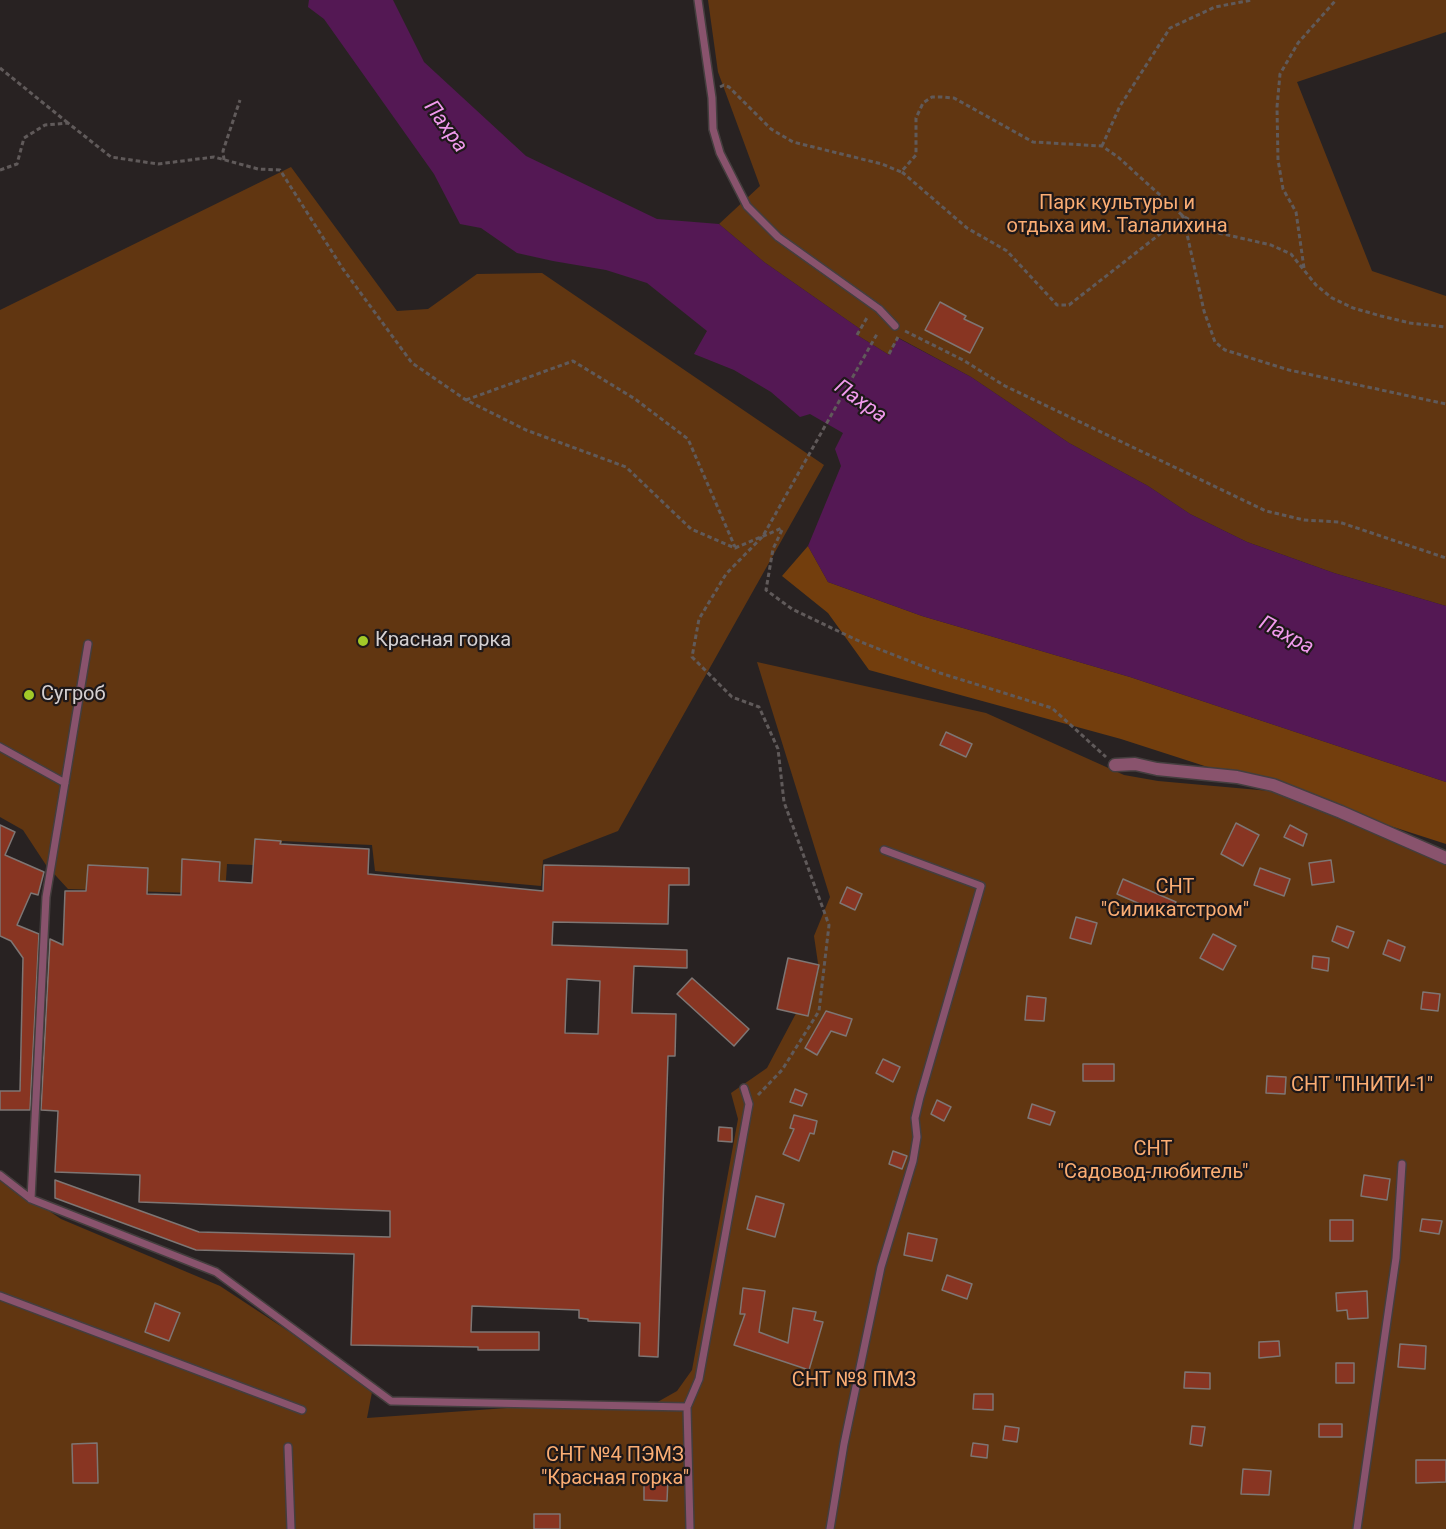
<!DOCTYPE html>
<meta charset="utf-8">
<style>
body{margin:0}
canvas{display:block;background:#282222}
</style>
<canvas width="1446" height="1529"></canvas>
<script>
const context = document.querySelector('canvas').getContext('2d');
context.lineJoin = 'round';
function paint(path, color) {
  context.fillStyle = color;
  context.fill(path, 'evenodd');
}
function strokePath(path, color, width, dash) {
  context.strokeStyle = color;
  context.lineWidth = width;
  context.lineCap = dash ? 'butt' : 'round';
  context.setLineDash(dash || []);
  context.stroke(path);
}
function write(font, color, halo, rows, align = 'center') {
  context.font = font + ' Roboto,sans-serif';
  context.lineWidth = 4.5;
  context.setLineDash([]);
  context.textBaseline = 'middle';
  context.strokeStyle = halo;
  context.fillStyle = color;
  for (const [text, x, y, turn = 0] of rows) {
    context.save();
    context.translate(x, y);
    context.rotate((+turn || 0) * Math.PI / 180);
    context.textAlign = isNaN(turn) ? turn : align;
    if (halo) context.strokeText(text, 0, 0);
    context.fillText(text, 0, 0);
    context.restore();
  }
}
paint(new Path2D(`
 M 708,0 L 1446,0 L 1446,32 L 1297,82 L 1372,271 L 1446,296 L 1446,606 L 1334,573 L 1247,542 L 1190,514 L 1148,486 L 1069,443 L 971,377 L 899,338 L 889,355 L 857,335 L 860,329 L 764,262 L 719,224 L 760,186 L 718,72 Z
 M 291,167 L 397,311 L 428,309 L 477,274 L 542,273 L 824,465 L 618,831 L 543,860 L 541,886 L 375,871 L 372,845 L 282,841 L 280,866 L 227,864 L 225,894 L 68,889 L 46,865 L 23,830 L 0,817 L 0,310 Z
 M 757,662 L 986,713 L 1124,775 L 1158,781 L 1270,791 L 1446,862 L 1446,1529 L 0,1529 L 0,1178 L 61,1219 L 220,1286 L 373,1387 L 367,1418 L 521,1407 L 654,1404 L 677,1391 L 692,1370 L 738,1119 L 731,1093 L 767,1068 L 819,970 L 814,936 L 830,897 Z`), '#613611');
paint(new Path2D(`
 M 808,546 L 828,582 L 922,616 L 1130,677 L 1446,782 L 1446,844 L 1121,739 L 869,670 L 828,613 L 782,576 Z`), '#733e0d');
paint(new Path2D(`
 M 309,0 L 393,0 L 424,62 L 526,156 L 657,219 L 719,224 L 764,262 L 860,329 L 857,335 L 889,355 L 898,338 L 971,377 L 1069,443 L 1148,486 L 1190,514 L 1247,542 L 1334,573 L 1446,606 L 1446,782 L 1130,677 L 922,616 L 828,582 L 808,546 L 841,466 L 835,449 L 843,433 L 810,414 L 800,417 L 771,392 L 734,370 L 694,354 L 707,331 L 647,283 L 606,270 L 553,261 L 517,253 L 481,228 L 460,224 L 434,174 L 324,19 L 308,7 Z`), '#541854');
const building = new Path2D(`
 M 940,302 L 966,316 L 964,319 L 983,328 L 970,353 L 925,330 Z
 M 946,732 L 972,744 L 966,757 L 940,745 Z
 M 1236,823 L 1259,835 L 1243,866 L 1221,854 Z
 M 0,825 L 15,832 L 5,855 L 44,872 L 38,895 L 31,893 L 17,925 L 39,934 L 30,1110 L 0,1110 L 0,1091 L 20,1091 L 23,958 L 11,941 L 0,936 Z
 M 1290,825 L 1307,834 L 1303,846 L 1284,837 Z
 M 255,839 L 281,841 L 280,844 L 369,849 L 368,874 L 543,891 L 544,865 L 689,868 L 689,885 L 669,885 L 668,924 L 553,922 L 552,945 L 687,950 L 687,968 L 634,966 L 632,1013 L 676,1014 L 675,1056 L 668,1056 L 658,1357 L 639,1356 L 640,1323 L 588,1321 L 588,1319 L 579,1318 L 579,1310 L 472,1306 L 471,1332 L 539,1332 L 539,1350 L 478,1350 L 478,1347 L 351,1345 L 354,1254 L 196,1250 L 55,1198 L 55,1180 L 199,1232 L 390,1237 L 390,1211 L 139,1202 L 140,1175 L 55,1172 L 58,1111 L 41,1110 L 50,939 L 63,945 L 65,891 L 86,891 L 88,865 L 148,868 L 147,894 L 181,895 L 182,859 L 220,862 L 219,881 L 252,883 ZM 567,979 L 600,981 L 598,1034 L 565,1033 Z
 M 1331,860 L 1334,882 L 1312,885 L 1309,863 Z
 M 1260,868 L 1290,879 L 1284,896 L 1254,885 Z
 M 1123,879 L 1176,902 L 1170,917 L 1117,894 Z
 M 847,887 L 862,894 L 855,910 L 840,903 Z
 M 1076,917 L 1097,923 L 1091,944 L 1070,938 Z
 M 1337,926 L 1354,932 L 1348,948 L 1332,941 Z
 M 1213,934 L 1236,946 L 1223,970 L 1200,958 Z
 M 1388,940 L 1405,947 L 1400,961 L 1383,954 Z
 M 1313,956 L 1329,958 L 1328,971 L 1312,968 Z
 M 788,958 L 819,965 L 808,1016 L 777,1009 Z
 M 692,978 L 749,1029 L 734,1046 L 677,994 Z
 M 1423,992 L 1440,994 L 1438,1011 L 1421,1009 Z
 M 1027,996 L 1046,998 L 1044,1021 L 1025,1020 Z
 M 826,1011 L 852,1019 L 846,1036 L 831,1031 L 817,1055 L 805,1048 Z
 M 883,1059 L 900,1067 L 893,1082 L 876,1073 Z
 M 1083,1064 L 1114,1064 L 1114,1081 L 1083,1081 Z
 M 1267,1076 L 1286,1077 L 1285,1094 L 1266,1093 Z
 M 795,1089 L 807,1094 L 802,1106 L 790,1102 Z
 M 937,1100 L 951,1107 L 944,1121 L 931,1114 Z
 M 1032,1104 L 1055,1112 L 1050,1125 L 1028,1118 Z
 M 794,1115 L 817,1121 L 814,1134 L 810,1133 L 799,1161 L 783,1154 L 794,1129 L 790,1128 Z
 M 719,1127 L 732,1128 L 732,1142 L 718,1141 Z
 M 893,1151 L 907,1156 L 902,1169 L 889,1164 Z
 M 1364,1175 L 1390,1179 L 1387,1200 L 1361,1196 Z
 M 756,1196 L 784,1204 L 775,1237 L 747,1229 Z
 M 1422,1219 L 1442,1221 L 1439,1234 L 1420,1231 Z
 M 1330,1220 L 1353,1220 L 1353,1241 L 1330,1241 Z
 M 908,1233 L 937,1239 L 932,1261 L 904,1255 Z
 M 947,1275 L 972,1284 L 967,1299 L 942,1290 Z
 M 743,1288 L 765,1291 L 759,1332 L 788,1343 L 793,1308 L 816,1312 L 814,1320 L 823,1322 L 809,1370 L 734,1345 L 745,1314 L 740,1314 Z
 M 1367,1291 L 1368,1318 L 1348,1319 L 1347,1310 L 1337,1311 L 1336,1293 Z
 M 155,1303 L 180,1313 L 169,1341 L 145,1332 Z
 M 1279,1341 L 1280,1356 L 1259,1358 L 1259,1342 Z
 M 1400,1344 L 1426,1346 L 1425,1369 L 1398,1367 Z
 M 1336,1363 L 1354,1363 L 1354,1383 L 1336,1383 Z
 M 1185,1372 L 1210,1373 L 1210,1389 L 1184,1388 Z
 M 974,1394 L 993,1394 L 993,1410 L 973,1409 Z
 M 1319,1424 L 1342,1424 L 1342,1437 L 1319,1437 Z
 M 1005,1426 L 1019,1428 L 1017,1442 L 1003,1440 Z
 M 1192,1426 L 1205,1427 L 1202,1446 L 1190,1444 Z
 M 97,1443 L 98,1483 L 73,1483 L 72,1444 Z
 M 973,1443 L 988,1445 L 987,1458 L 971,1456 Z
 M 1416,1460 L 1446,1460 L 1446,1482 L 1416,1483 Z
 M 1243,1469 L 1271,1471 L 1269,1495 L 1241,1494 Z
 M 644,1477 L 668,1478 L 667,1501 L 644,1500 Z
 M 534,1514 L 560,1514 L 560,1529 L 534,1529 Z`);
paint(building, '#883522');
strokePath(building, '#7e7674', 1.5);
const lane = new Path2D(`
 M 698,0 L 712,98 L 713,129 L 720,153 L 747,206 L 778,237 L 879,309 L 895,326
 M 0,747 L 65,783
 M 0,1175 L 31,1199 L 216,1272 L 391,1401 L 687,1407 L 690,1529
 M 31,1199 L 46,897 L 88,644
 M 0,1296 L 302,1410
 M 687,1407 L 699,1379 L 749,1104 L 744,1088
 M 288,1447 L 291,1529
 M 830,1529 L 844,1444 L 881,1267 L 913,1161 L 917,1137 L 915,1118 L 920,1097 L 981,886 L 884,850
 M 1357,1529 L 1396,1258 L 1402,1164`);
const street = new Path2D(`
 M 1115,765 L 1135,764 L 1157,769 L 1237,777 L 1273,785 L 1341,812 L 1446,858`);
strokePath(lane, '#443e3e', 10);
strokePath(street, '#443e3e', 15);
strokePath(new Path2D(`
 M 0,68 L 68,123
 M 720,87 L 724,85 L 729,87 L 771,129 L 793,142 L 882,164 L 901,172 L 916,155 L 916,118 L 923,103 L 932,97 L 942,97 L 954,98 L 1033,142 L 1102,146 L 1118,157 L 1183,216 L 1210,231 L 1271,245 L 1291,254 L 1316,285 L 1332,298 L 1353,308 L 1381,316 L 1410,323 L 1446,327
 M 1102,146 L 1120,106 L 1170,28 L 1215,7 L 1252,0
 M 224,160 L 223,151 L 240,100
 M 0,170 L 17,164 L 24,138 L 45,125 L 68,123 L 111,157 L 158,164 L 214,157 L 258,169 L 280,170 L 343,269 L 412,363 L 466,400 L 526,430 L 626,467 L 691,529 L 735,548 L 782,528
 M 902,172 L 967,228 L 1007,251 L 1057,305 L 1069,305 L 1183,216 L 1204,311 L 1215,342 L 1225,350 L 1289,370 L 1446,404
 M 1304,268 L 1296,212 L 1283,189 L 1278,160 L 1277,107 L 1280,74 L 1298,43 L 1336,0
 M 905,331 L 963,360 L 1005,386 L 1266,511 L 1304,520 L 1339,522 L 1446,558
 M 857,335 L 868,316
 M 889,354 L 898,337
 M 466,400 L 573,361 L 635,399 L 688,439 L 735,547
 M 782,530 L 773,549 L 766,590 L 792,609 L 861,642 L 940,673 L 1052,708 L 1106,757
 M 758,1095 L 782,1070 L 819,1011 L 829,925 L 784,802 L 778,749 L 759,707 L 732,697 L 692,657 L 699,619 L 726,574 L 763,536 L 877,334`), '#605a5a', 3, [4.5, 3]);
strokePath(lane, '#89536d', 7);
strokePath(street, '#89536d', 12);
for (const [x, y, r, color] of [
 [363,641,6,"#a2c928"],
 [29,695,6,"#a2c928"]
]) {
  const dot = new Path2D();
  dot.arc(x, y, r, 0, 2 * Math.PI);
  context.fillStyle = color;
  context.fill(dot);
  strokePath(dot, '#1e1819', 2);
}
write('20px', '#fbad73', '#1e1819', [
 ["Парк культуры и",1117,204],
 ["отдыха им. Талалихина",1117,227],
 ["СНТ",1175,888],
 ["\"Силикатстром\"",1175,911],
 ["СНТ \"ПНИТИ-1\"",1362,1086],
 ["СНТ",1153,1150],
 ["\"Садовод-любитель\"",1153,1173],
 ["СНТ №8 ПМЗ",854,1381],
 ["СНТ №4 ПЭМЗ",615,1456],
 ["\"Красная горка\"",615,1479]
]);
write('20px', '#d5d0d1', '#1e1819', [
 ["Красная горка",375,641],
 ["Сугроб",41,695]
], 'left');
write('italic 21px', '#f19aed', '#1e1819', [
 ["Пахра",445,127,54],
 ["Пахра",860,402,35],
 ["Пахра",1286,636,28]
]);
</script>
